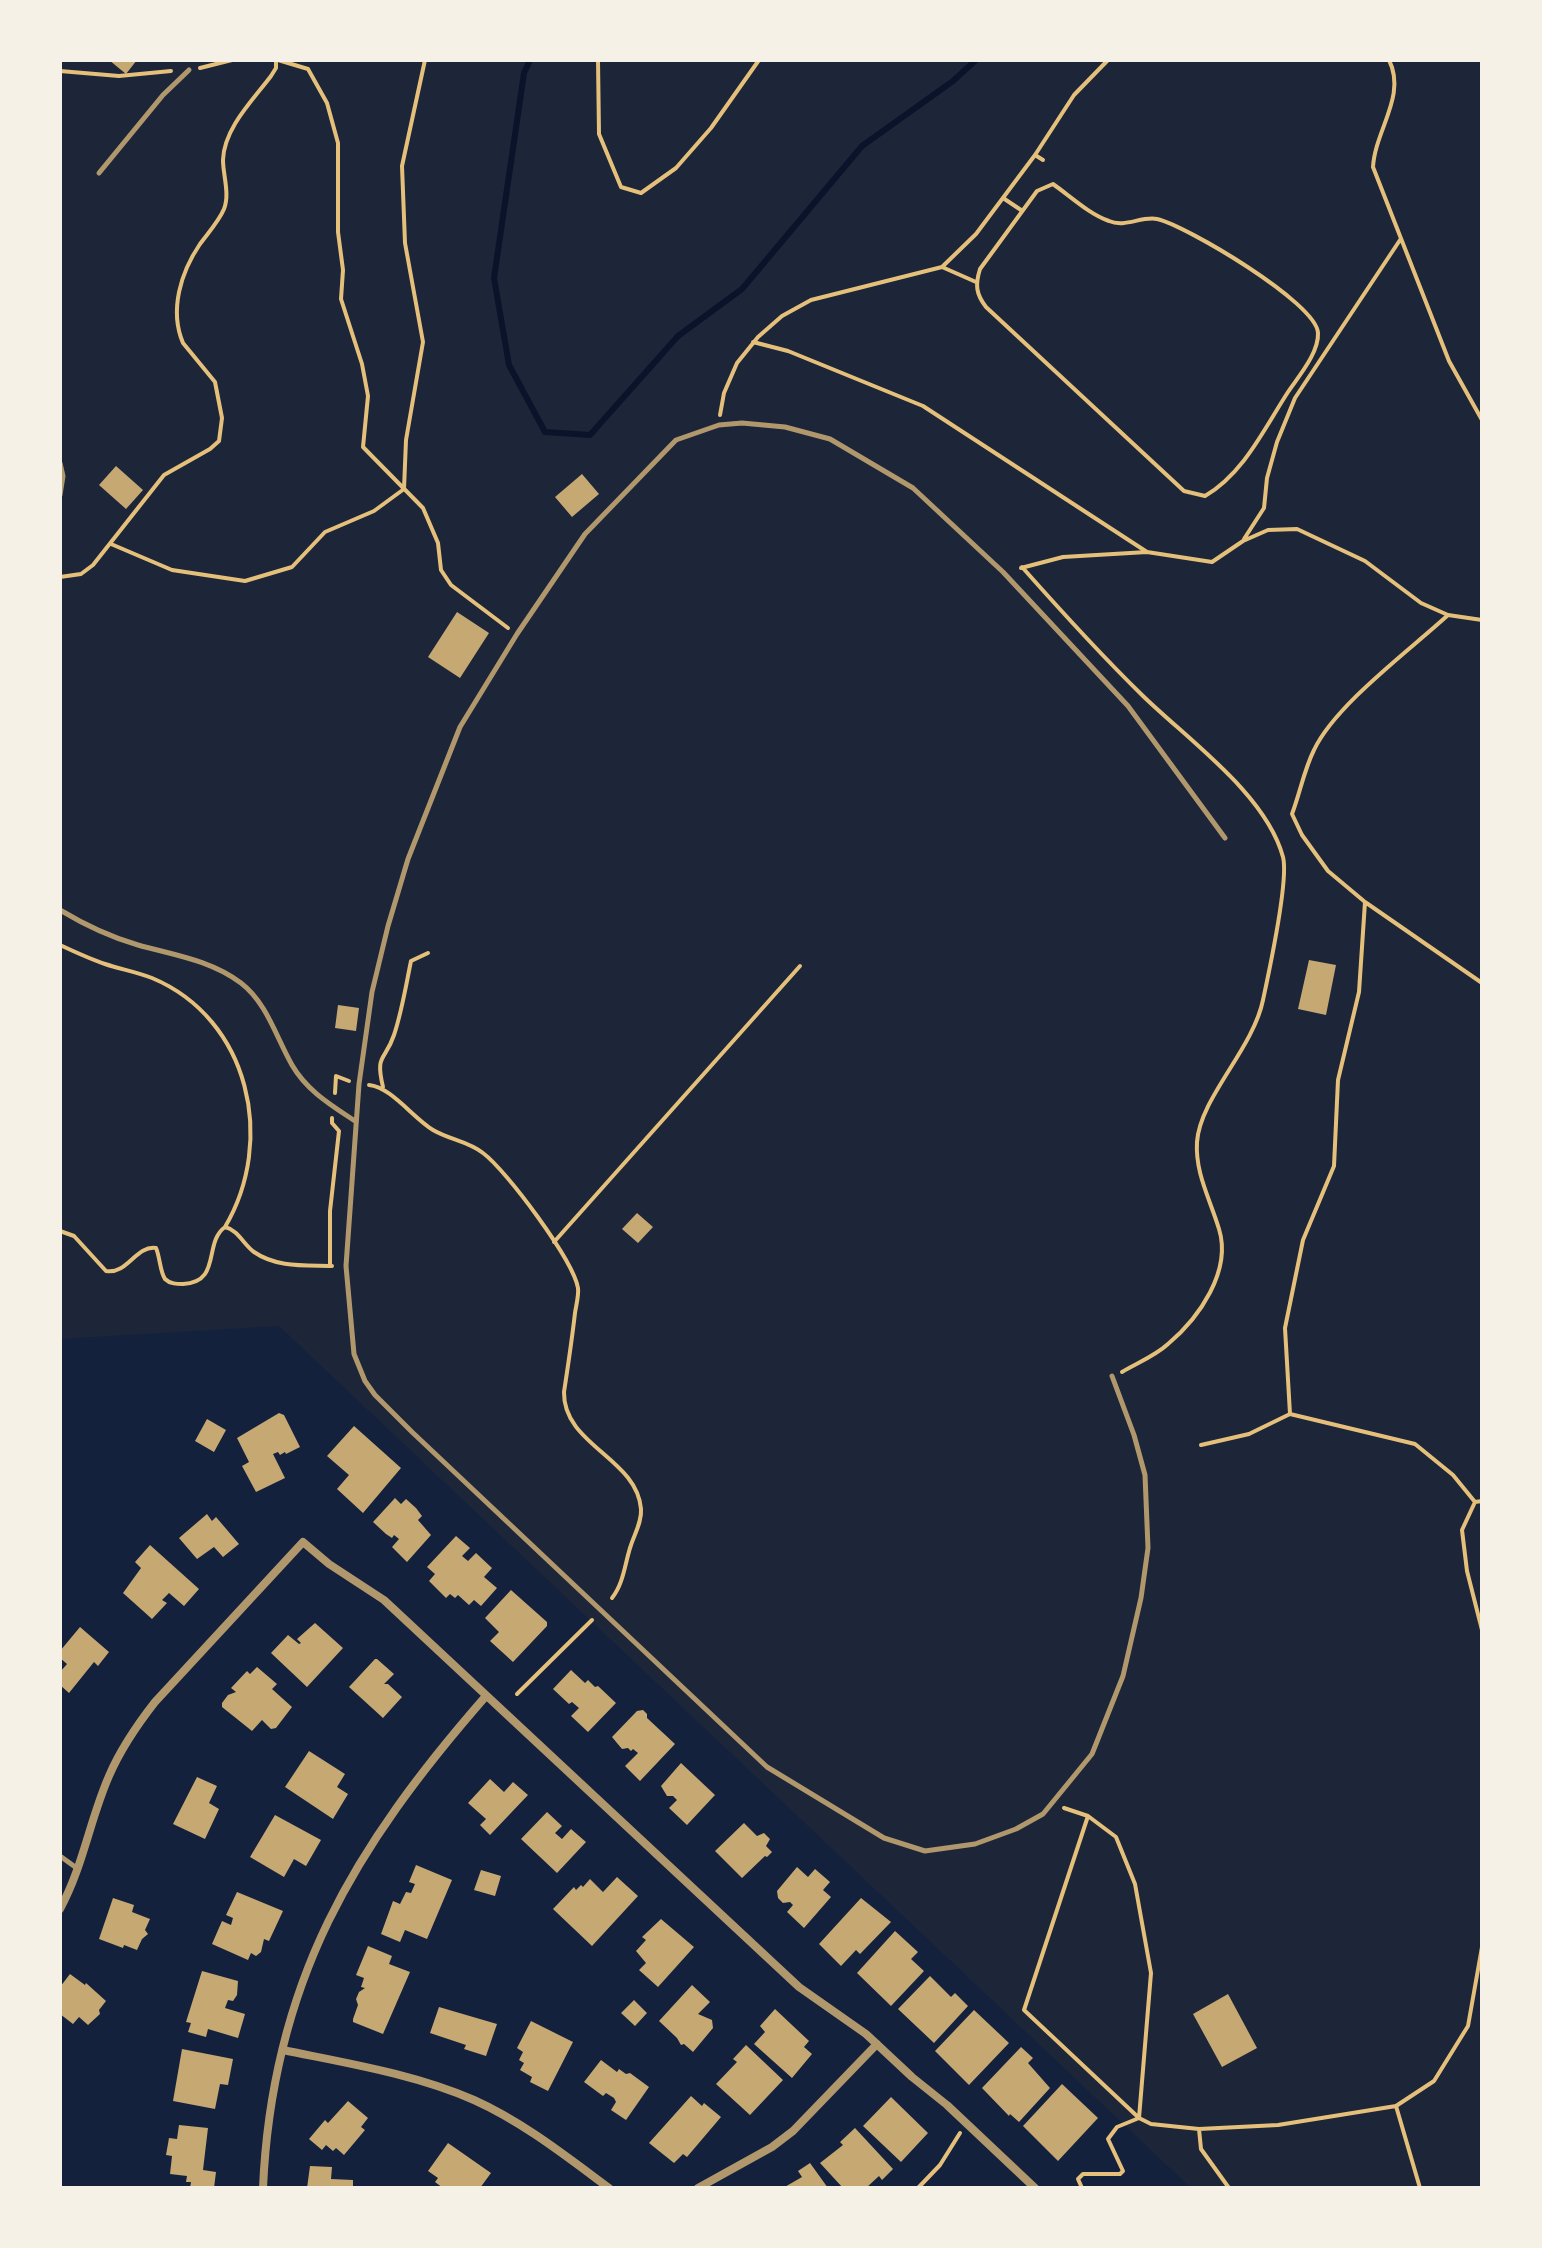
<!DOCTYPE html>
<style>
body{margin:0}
#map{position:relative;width:1542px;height:2248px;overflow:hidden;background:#14213d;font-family:"Open Sans",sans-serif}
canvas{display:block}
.frame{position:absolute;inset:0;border:62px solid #f6f1e7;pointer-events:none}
</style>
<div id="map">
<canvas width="1542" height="2248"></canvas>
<div class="frame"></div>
</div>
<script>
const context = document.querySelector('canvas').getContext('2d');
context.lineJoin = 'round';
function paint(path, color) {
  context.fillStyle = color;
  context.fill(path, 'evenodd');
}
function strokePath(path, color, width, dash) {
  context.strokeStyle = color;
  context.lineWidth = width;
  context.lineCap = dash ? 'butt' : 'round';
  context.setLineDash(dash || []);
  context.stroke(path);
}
paint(new Path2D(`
 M 60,60 L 1482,60 L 1482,2188 L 1191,2188 L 279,1326 L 60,1339 Z`), '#1d2539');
strokePath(new Path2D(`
 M 530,60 L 524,73 L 494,278 L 509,365 L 545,432 L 590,435 L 678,336 L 742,289 L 862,146 L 953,81 L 976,60`), '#0b132b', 6);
paint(new Path2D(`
 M 109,60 L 137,60 L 126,74 Z
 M 116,466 L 143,490 L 126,509 L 99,485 Z
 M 582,474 L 599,494 L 572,517 L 555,497 Z
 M 457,612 L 489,633 L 460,678 L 428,657 Z
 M 1309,960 L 1336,965 L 1326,1015 L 1298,1009 Z
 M 338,1005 L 359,1008 L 356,1031 L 335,1028 Z
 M 637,1213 L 653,1227 L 638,1243 L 622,1229 Z
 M 279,1413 L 284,1415 L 300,1447 L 286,1454 L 285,1452 L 280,1455 L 278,1452 L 273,1454 L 285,1478 L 256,1492 L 242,1466 L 249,1462 L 237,1438 Z
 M 207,1419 L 226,1430 L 214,1452 L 195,1441 Z
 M 354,1426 L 401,1468 L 363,1513 L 337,1489 L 349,1475 L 327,1456 Z
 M 395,1498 L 401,1504 L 406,1499 L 416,1508 L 422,1516 L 418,1520 L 431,1535 L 407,1562 L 392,1547 L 399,1539 L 394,1535 L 392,1538 L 386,1534 L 373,1522 Z
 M 207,1514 L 212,1521 L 216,1517 L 239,1544 L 223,1557 L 214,1547 L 197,1559 L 179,1538 Z
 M 456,1536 L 470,1548 L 462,1556 L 468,1561 L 476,1553 L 492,1568 L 484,1577 L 497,1588 L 481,1606 L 474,1600 L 469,1605 L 458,1595 L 455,1598 L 450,1594 L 446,1598 L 429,1581 L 435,1574 L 427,1567 Z
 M 150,1545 L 199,1589 L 184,1606 L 169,1593 L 162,1600 L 167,1603 L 152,1619 L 123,1593 L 141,1568 L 135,1562 Z
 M 511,1590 L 547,1622 L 547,1626 L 513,1662 L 490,1641 L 499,1632 L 485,1618 Z
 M 315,1623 L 343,1648 L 307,1687 L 271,1653 L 288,1635 L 299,1644 L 301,1643 L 297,1639 Z
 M 80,1627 L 109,1652 L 98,1666 L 94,1662 L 69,1693 L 60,1685 L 60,1672 L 67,1664 L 60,1658 L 60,1651 Z
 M 375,1659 L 377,1659 L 394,1674 L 384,1684 L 388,1684 L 402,1697 L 383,1718 L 349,1687 Z
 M 257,1667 L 277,1684 L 272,1689 L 292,1707 L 276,1728 L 271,1729 L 262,1720 L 252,1731 L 222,1707 L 222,1703 L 228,1695 L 236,1692 L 231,1688 L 247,1671 L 250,1674 Z
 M 571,1670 L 585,1683 L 588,1680 L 595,1687 L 598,1686 L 616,1703 L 588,1732 L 571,1716 L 579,1708 L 572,1702 L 569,1704 L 553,1689 Z
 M 643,1710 L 647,1714 L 647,1718 L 675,1744 L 640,1781 L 625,1766 L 638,1753 L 633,1749 L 631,1751 L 628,1748 L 622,1749 L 612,1737 L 637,1711 Z
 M 309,1751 L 345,1774 L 337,1787 L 348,1794 L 333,1819 L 285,1787 Z
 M 681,1763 L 715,1795 L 687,1825 L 669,1808 L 677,1800 L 673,1796 L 667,1796 L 661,1786 Z
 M 197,1777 L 217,1786 L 209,1803 L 219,1809 L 205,1839 L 173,1824 Z
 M 490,1779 L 504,1792 L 513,1782 L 528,1795 L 490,1835 L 480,1825 L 486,1819 L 468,1803 Z
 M 547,1812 L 562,1826 L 555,1833 L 562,1839 L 571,1829 L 586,1842 L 557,1873 L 521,1839 Z
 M 275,1815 L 321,1840 L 306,1866 L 294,1859 L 284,1877 L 250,1857 Z
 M 744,1823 L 757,1836 L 764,1833 L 770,1839 L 766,1846 L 772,1852 L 767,1857 L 765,1856 L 742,1878 L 715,1851 Z
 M 416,1865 L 452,1880 L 427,1939 L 405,1930 L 400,1942 L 381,1934 L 393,1901 L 400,1904 L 406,1892 L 411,1893 L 415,1884 L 409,1882 Z
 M 797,1867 L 808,1877 L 815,1869 L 830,1882 L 823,1890 L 831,1897 L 804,1928 L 787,1912 L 793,1905 L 790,1902 L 783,1903 L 778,1898 L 777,1891 Z
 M 481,1870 L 501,1876 L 495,1896 L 474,1890 Z
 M 617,1877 L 638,1896 L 592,1946 L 553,1909 L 574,1887 L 576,1890 L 581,1885 L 583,1887 L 590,1879 L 603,1892 Z
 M 237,1892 L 283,1911 L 269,1941 L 264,1939 L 261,1952 L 256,1956 L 251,1953 L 248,1960 L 212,1944 L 222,1921 L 231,1925 L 233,1918 L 226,1915 Z
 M 113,1898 L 134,1905 L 132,1912 L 150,1919 L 145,1930 L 148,1934 L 142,1939 L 137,1950 L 124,1945 L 123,1948 L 99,1939 Z
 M 861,1898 L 891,1922 L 860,1954 L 856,1950 L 841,1966 L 819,1944 Z
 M 661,1919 L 694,1947 L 658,1987 L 639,1970 L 646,1963 L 636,1951 L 646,1940 L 642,1937 Z
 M 895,1931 L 918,1952 L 911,1959 L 924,1971 L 891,2006 L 857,1973 Z
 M 368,1946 L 392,1956 L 389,1964 L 410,1972 L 383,2034 L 353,2022 L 353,2019 L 358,2005 L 356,1999 L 359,1992 L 365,1988 L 361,1987 L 364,1978 L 356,1975 Z
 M 202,1971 L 238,1981 L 237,1995 L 233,2001 L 228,2000 L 225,2008 L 245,2014 L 238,2038 L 208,2029 L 206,2037 L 188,2032 L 191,2023 L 186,2022 Z
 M 70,1974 L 85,1985 L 86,1983 L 106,2001 L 99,2010 L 100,2014 L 88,2025 L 79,2017 L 73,2024 L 60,2014 L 60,1987 Z
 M 930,1976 L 951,1997 L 955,1993 L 968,2006 L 934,2043 L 898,2009 Z
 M 692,1985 L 710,2002 L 698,2014 L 712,2020 L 713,2028 L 693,2052 L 684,2044 L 681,2045 L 677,2038 L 659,2021 Z
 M 1228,1994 L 1257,2048 L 1222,2067 L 1193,2014 Z
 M 634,2000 L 647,2013 L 635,2026 L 621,2013 Z
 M 439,2007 L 497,2024 L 486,2056 L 464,2049 L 466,2045 L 430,2033 Z
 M 775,2009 L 809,2041 L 804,2047 L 812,2054 L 792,2078 L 754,2044 L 765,2032 L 760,2026 Z
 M 974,2010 L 1009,2043 L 969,2085 L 935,2051 Z
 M 531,2021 L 573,2042 L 548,2091 L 530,2082 L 532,2077 L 520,2070 L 524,2063 L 519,2060 L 523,2052 L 517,2048 Z
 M 746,2045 L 783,2080 L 750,2115 L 716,2084 L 737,2062 L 733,2059 Z
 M 1021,2047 L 1033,2058 L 1028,2063 L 1050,2088 L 1019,2122 L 1010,2114 L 1009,2116 L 982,2088 Z
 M 182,2049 L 233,2059 L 228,2085 L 220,2084 L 215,2109 L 173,2101 Z
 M 601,2060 L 617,2072 L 619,2069 L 626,2074 L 630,2073 L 649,2087 L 626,2120 L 611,2110 L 616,2102 L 614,2098 L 606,2093 L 603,2096 L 584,2082 Z
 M 1062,2084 L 1098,2118 L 1058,2161 L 1023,2126 Z
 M 691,2096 L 702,2106 L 704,2103 L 721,2117 L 687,2157 L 683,2154 L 674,2163 L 649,2143 Z
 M 891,2097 L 928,2133 L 901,2162 L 863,2126 Z
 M 348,2101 L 368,2118 L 361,2127 L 365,2130 L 344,2155 L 336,2148 L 333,2151 L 326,2145 L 322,2150 L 309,2139 L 325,2120 L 328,2123 Z
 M 179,2125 L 208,2128 L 203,2170 L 216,2172 L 214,2188 L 190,2188 L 191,2182 L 186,2182 L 187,2176 L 170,2174 L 172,2156 L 166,2155 L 169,2138 L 177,2139 Z
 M 855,2128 L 893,2169 L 882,2180 L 879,2176 L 866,2188 L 843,2188 L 820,2163 L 843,2145 L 840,2142 Z
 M 448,2143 L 491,2173 L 480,2188 L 443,2188 L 435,2182 L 438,2178 L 428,2171 Z
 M 810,2163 L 828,2188 L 783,2188 L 802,2177 L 798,2171 Z
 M 310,2166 L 332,2167 L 331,2179 L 353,2180 L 353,2188 L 307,2188 Z`), '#c6a872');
strokePath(new Path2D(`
 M 278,60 L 308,69 L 327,103 L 338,143 L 338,232 L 343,270 L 341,299 L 362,364 L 368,396 L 363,447 L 423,508 L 438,543 L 441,570 L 451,585 L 508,628
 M 598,60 L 599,134 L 621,187 L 641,193 L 676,168 L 711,128 L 759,60
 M 1389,60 C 1407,96 1375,130 1373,167 L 1449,361 L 1482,420
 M 200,68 L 232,60
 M 60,71 L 119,76 L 171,71
 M 1035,155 L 1043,160
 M 1053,184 C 1070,196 1089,214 1109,221 C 1125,228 1141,216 1157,219 C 1185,225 1317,303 1318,333 C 1319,353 1298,377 1288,392 C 1264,429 1244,473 1205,496 L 1184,491 L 986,307 C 976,294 975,285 980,269 L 1037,191 Z
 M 1003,198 L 1021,210
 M 942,267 L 976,282
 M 753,342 L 788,351 L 923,406 L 1147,552 L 1212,562 L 1243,541 L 1268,530 L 1297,529 L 1365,561 L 1421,603 L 1448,615 L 1482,620
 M 720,415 L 724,393 L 737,363 L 758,337 L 782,316 L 811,300 L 942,267 L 976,234 L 1035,155 L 1074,95 L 1108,60
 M 1244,539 L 1264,508 L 1267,478 L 1277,442 L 1295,398 L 1400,240
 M 111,544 L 172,570 L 245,581 L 292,567 L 325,532 L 374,511 L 404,489 L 406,440 L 423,342 L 405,243 L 402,166 L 425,60
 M 1022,567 C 1061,611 1100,654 1142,695 C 1188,740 1266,794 1283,857 C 1289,880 1269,972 1263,1000 C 1253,1049 1200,1098 1197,1142 C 1195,1173 1210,1199 1219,1229 C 1232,1271 1199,1318 1168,1344 C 1155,1356 1137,1363 1122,1372
 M 1021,568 L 1063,557 L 1147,552
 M 60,577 L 81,574 L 93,565 L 164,475 L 210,449 L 219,441 L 222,418 L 215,382 L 183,343 C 169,310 181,272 200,244 C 208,233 219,221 224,209 C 230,194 223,175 223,160 C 224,128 253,100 271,76 L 276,68 L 276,60
 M 1448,615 C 1410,650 1335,705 1314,750 C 1304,770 1300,793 1292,814 L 1302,835 L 1328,871 L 1365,902 L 1482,983
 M 1365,902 L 1359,992 L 1338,1080 L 1334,1166 L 1303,1240 L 1285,1328 L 1290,1414 L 1415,1444 L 1453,1475 L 1475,1502
 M 60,945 C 75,952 90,959 105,964 C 120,969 137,972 152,978 C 250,1019 276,1141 225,1227
 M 369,1085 C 391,1087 413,1118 433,1130 C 450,1140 468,1141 483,1153 C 507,1171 573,1260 578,1288 C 579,1295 576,1306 575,1313 C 572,1339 568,1366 564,1392 C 563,1445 637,1458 641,1509 C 642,1521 635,1533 631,1545 C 625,1562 624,1583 612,1598
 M 383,1087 C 375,1053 385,1062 394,1035 C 402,1011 406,985 411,961 L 428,953
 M 335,1093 L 336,1076 L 349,1081
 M 60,1231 L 74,1236 L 106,1271 C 127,1275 136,1245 156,1248 C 160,1257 160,1272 165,1279 C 170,1284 177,1284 183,1284 C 222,1282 203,1243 225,1227 C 238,1230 244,1245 254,1252 C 277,1268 306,1265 332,1266
 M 554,1242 L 800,966
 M 330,1266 L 330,1211 L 339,1131 L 332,1123 L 332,1118
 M 1201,1445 L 1249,1434 L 1290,1414
 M 1482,1501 L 1475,1502 L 1462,1530 L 1467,1571 L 1482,1630
 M 517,1694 L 592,1620
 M 1064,1808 L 1088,1816 L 1024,2010 L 1139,2118 L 1151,2124 L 1199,2129 L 1278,2125 L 1396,2106 L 1434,2081 L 1468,2026 L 1482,1947
 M 1396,2106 L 1420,2188
 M 1199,2129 L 1201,2149 L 1229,2188
 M 918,2188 L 940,2165 L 960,2133
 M 1082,2188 L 1078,2179 L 1083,2174 L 1120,2174 L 1123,2171 L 1108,2139 L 1117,2127 L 1139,2118 L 1151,1973 L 1135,1884 L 1116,1837 L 1088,1816
 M 1441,2188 L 1446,2188`), '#e5c07b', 4);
strokePath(new Path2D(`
 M 99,173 L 163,95 L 189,70
 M 60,463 L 63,476 L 60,495
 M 60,910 C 85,925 110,937 138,945 C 174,955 210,960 241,983 C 267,1003 276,1037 292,1065 C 307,1091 331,1105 355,1121
 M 1112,1376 L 1134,1435 L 1145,1475 L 1148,1548 L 1141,1598 L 1123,1676 L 1092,1754 L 1043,1814 L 1016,1829 L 975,1844 L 925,1851 L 884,1838 L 767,1767 L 412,1432 L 375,1395 L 365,1381 L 354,1354 L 346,1266 L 359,1084 L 372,992 L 388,926 L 408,859 L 460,727 L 517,634 L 585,534 L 676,440 L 719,425 L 742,423 L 785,427 L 830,439 L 913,488 L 1003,572 L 1128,706 L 1225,838
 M 60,1856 L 78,1869`), '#b1986c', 5);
strokePath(new Path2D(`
 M 60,1909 C 83,1867 90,1819 109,1776 C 121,1748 137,1725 155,1702 L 303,1542 L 329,1564 L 384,1600 L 799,1987 L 866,2034 L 912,2077 L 947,2105 L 1035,2188
 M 283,2050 C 346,2063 415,2074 474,2100 C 523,2122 567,2157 609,2188
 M 263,2188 C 272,1982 354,1847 486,1696
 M 698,2188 L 772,2147 L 793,2131 L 877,2044`), '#b1986c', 8);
</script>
